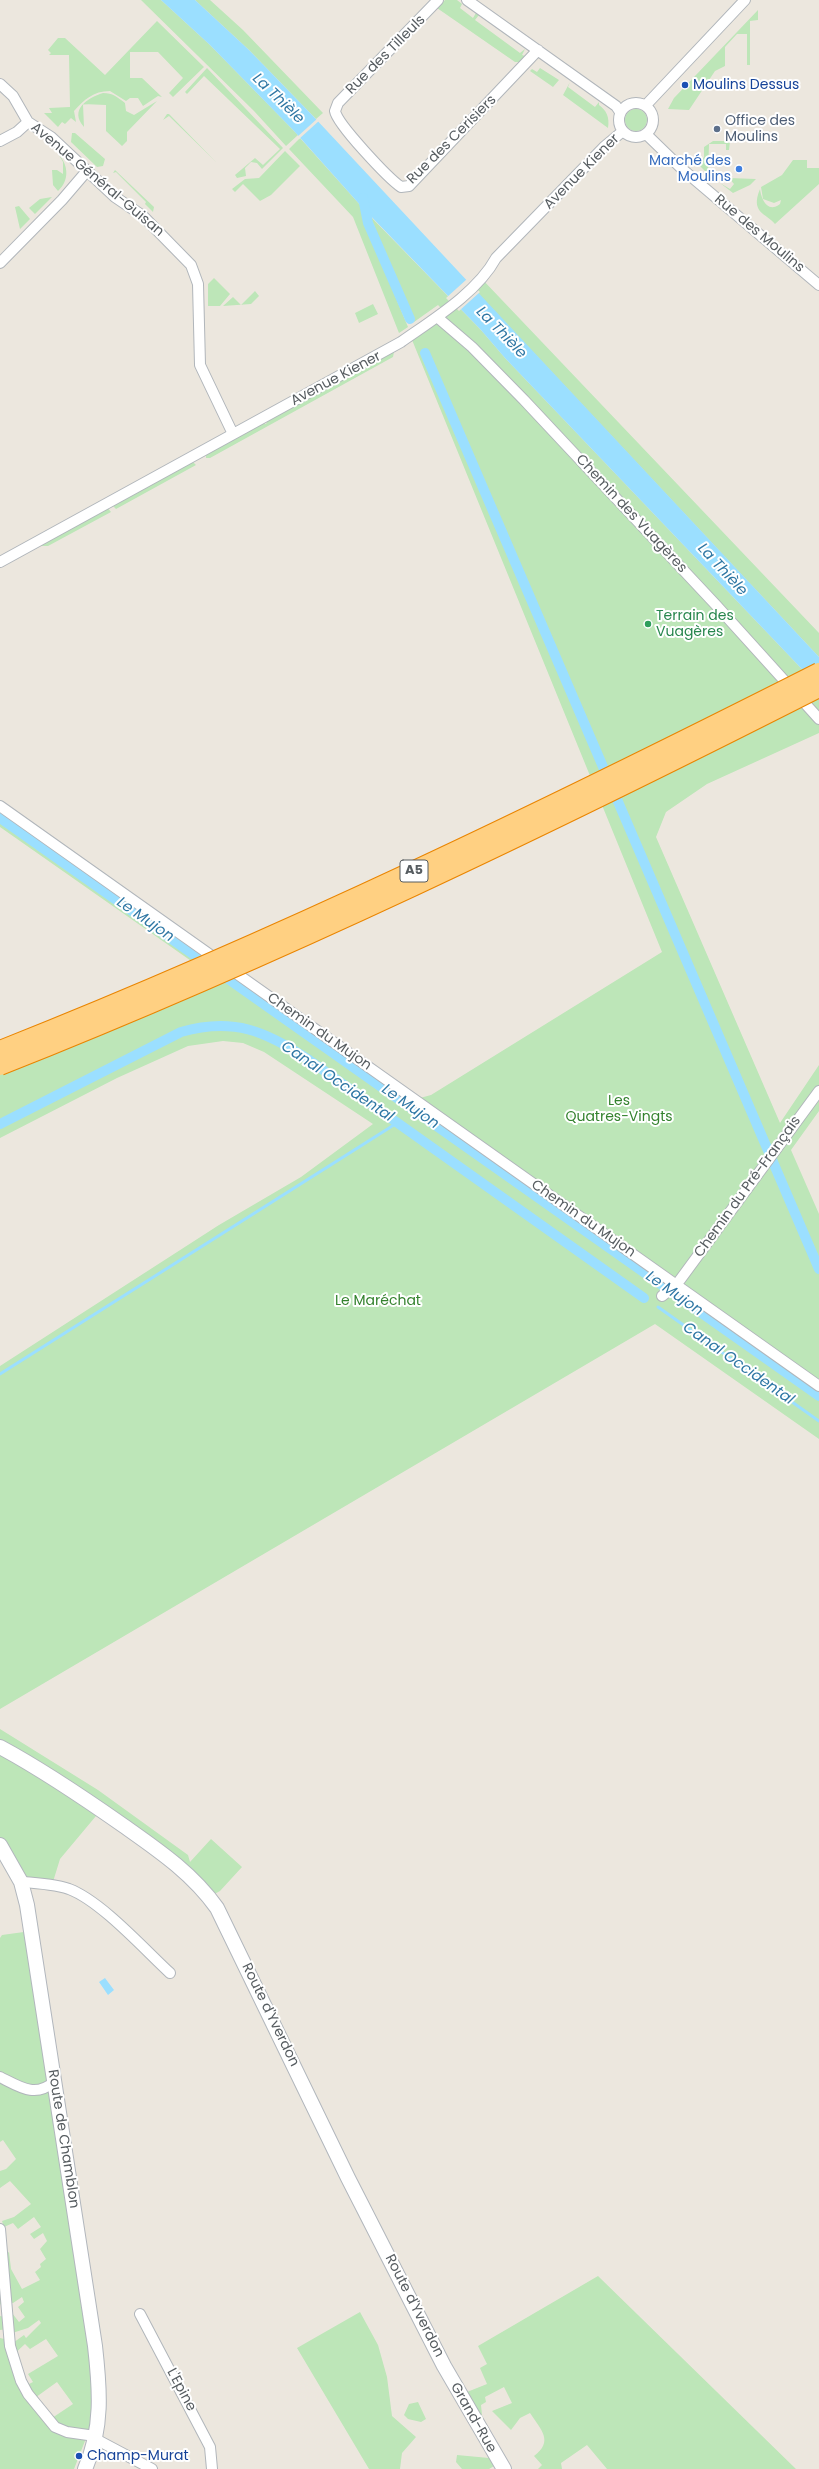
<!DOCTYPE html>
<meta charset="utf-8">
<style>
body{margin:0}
canvas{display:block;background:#ece7de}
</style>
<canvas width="819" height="2469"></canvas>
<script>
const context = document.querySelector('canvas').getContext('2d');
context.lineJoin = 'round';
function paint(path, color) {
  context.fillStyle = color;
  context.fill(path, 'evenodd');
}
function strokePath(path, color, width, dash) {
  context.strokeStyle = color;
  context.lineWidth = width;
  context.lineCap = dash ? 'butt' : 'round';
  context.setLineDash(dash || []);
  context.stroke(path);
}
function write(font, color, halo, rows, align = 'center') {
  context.font = font + ' Poppins,sans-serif';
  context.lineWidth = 4;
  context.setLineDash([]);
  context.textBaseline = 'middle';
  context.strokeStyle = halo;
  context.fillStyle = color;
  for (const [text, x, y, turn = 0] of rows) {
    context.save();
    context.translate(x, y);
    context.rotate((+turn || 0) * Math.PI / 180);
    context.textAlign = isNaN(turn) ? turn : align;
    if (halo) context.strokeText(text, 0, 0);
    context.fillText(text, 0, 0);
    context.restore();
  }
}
paint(new Path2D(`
 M 141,0 L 161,0 L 210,45 L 298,135 L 286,146 L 254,111 Z
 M 195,0 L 210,0 L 243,30 L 323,113 L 316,119 L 249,50 Z
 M 445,0 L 457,0 L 462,4 L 460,8 L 473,18 L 476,13 L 479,15 L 475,20 L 520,53 L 525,49 L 522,55 L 525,56 L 519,62 L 515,62 L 437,8 Z
 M 758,10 L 758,20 L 750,21 L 750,65 L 747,65 L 747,34 L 737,34 L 725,47 L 725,66 L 715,71 L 689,110 L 668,109 L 674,98 Z
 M 157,21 L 204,67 L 173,97 L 169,93 L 183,78 L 158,52 L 130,52 L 130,78 L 142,78 L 162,97 L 158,96 L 143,106 L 138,98 L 130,98 L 126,101 L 110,91 C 93,91 84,100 74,111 L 76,122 L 71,118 L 65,124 L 62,122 L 58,127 L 44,113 L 52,113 L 49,108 L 70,107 L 69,55 L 49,55 L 51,53 L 48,50 L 58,38 L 65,38 L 105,75 Z
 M 207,68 L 283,148 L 262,169 L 257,163 L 251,162 L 245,168 L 246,176 L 237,178 L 235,175 L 255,158 L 263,165 L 280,149 L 204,76 L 187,94 L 185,92 Z
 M 540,68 L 559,80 L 553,87 L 530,71 L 532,69 L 537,72 Z
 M 570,82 L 568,87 L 595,107 L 599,102 L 599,105 C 606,110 610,117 608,128 L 563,95 Z
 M 103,93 C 113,93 117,97 125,103 L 126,111 L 134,115 L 157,101 L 127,132 L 127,141 L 122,146 L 106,131 L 106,105 L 83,104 L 84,127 C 69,110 87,98 103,93 Z
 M625 120a11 11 0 1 1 22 0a11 11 0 1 1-22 0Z
 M 167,114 L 169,114 L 217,163 L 169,116 L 163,120 Z
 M 72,133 L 75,133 L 105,159 L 103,166 L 97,167 L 71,142 Z
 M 300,138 L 361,206 L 365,224 L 408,327 L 399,333 L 353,217 L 289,149 Z
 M 713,141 L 730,141 L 729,150 L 726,150 L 726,144 L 709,144 L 708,174 L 698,164 L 704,157 L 704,147 Z
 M 285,151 L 300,166 L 271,195 L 260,201 L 243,184 L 235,192 L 232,189 L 245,179 L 259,178 Z
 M 59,155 C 69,166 69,181 58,191 L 53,185 L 52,170 L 57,170 L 63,174 L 63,162 Z
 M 793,160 L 807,160 L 807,168 L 819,168 L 819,184 L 775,224 C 766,213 750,213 760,189 C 761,198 767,214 780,204 L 781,200 L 774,203 L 763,199 L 761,187 L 782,175 Z
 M 115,170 L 154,207 L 153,212 L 145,204 L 146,202 L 116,172 L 113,173 Z
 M 729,178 L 756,179 L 750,185 L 733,193 L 720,183 L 730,189 L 734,184 Z
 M 52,197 L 35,214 L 29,208 L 40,199 Z
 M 19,206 L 30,219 L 20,229 L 15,207 Z
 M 370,216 L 481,330 L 505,358 L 819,687 L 819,733 L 707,784 L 666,812 L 656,837 L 780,1123 L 819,1065 L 819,1111 L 791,1150 L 819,1214 L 819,1439 L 655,1324 L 0,1709 L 0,1366 L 219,1225 L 301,1177 L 373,1124 L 264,1052 L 243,1043 L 223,1041 L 188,1046 L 117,1078 L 0,1138 L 0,1068 L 214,977 L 0,827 L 0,806 L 420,1098 L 431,1095 L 662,952 L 410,335 L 444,311 L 438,305 L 414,322 Z
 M 214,278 L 230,294 L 220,306 L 208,306 L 208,284 Z
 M 481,278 L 819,633 L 819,657 L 472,287 Z
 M 255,291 L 259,296 L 251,304 L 223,306 L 233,297 L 241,305 Z
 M 373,304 L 378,314 L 359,323 L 355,313 Z
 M 394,352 L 393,357 L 210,458 L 206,458 L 206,454 L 263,423 L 266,424 L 268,420 L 305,400 L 307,401 L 309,398 L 357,372 L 361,372 L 362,369 Z
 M 193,462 L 196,465 L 116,509 L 112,505 Z
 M 107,507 L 111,512 L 48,546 L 40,546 L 26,553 Z
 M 0,1729 L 98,1790 L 188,1855 L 190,1862 L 211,1839 L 242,1867 L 220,1891 L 209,1897 L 101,1810 L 60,1859 L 52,1885 L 21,1882 L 0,1845 Z
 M 31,1931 L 101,2400 L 74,2469 L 0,2469 L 0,2338 L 9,2340 L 10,2345 L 24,2335 L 26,2338 L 41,2323 L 39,2320 L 28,2328 L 9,2334 L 9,2329 L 0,2330 L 0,2316 L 4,2317 L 12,2313 L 19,2322 L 25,2317 L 18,2307 L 24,2302 L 22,2297 L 13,2303 L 7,2302 L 6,2297 L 0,2305 L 3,2256 L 9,2252 L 11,2269 L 22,2289 L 40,2280 L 35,2272 L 41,2267 L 40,2264 L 46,2259 L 40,2249 L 47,2241 L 43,2233 L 34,2239 L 30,2234 L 41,2227 L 34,2217 L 18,2229 L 13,2223 L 4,2227 L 2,2221 L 14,2217 L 31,2204 L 10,2181 L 0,2188 L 0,2171 L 6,2169 L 16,2159 L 3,2140 L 0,2142 L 0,1938 L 2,1935 ZM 46,2339 L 58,2356 L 28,2374 L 33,2382 L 29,2384 L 12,2356 L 25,2344 L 30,2349 ZM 57,2382 L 73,2404 L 49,2420 L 32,2400 Z
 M 598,2276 L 796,2469 L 607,2469 L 587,2445 L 561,2463 L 562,2469 L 538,2469 L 542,2465 L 534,2456 C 554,2441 541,2430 530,2413 L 520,2418 L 511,2430 L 492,2411 L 512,2403 L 504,2387 L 485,2397 L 486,2402 L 481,2405 L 483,2425 L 467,2392 L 487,2384 L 480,2368 L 487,2364 L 478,2346 Z
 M 360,2312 L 378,2345 L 387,2377 L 392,2416 L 416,2437 L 402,2453 L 400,2469 L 369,2469 L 297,2348 Z
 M 418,2402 L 426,2419 L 421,2422 L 408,2419 L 404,2415 L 409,2404 Z
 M 457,2455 L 489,2458 L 494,2466 L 489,2469 L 462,2469 L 456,2462 Z`), '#bde6b8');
paint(new Path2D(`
 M 161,0 L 195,0 L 249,50 L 313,116 L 819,657 L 819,687 L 505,358 L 481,330 L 361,206 L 295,132 L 210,45 Z
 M 105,1978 L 114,1990 L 108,1995 L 99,1982 Z`), '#9bdfff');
paint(new Path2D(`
 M 318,118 L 320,120 L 299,139 L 297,137 Z
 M 467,279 L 480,292 L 459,311 L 446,298 Z`), '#ece7de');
strokePath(new Path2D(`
 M 658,1307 L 819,1421
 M 0,1374 L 397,1123`), '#9bdfff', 3);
strokePath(new Path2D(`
 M 363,198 L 368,223 L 410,319
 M 425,353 L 819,1269
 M 0,818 L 819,1396
 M 0,1124 L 181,1032 C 233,1017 266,1031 309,1060 L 644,1298`), '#9bdfff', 10);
const street = new Path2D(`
 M 438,0 L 338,103 L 335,111 C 337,124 388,178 401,187 L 409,186 L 538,50
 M 467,0 L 616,106 L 620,112
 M 0,84 L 13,96 L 28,122 L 51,137 L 115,197 L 143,216 L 191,265 L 198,284 L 200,365 L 233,434
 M619 120a17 17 0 1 1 34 0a17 17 0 1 1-34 0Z
 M 646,105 L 745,0
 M 646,134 L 681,168 L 819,285
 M 0,141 L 17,132 L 28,122
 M 0,263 L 62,200 L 86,172
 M 437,317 L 472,347 L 524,400 L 716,605 L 819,719
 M 0,562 L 401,342 C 432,320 477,293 496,258 L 605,146 L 623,131
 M 0,806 L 819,1386
 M 662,1296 L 677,1284 L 819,1091
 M 21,1882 C 37,1883 54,1884 69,1889 C 101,1901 144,1949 170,1973
 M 0,2077 C 20,2087 35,2098 54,2082
 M 0,2229 L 10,2346 L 21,2381 L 28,2394 L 55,2427 L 67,2432 L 88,2435 L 152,2469
 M 140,2314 L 210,2447 L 212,2469`);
const secondary = new Path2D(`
 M 0,1747 C 43,1770 84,1798 124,1826 C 158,1850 192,1873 217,1908 L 348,2178 L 444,2366 L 504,2469
 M 0,1845 L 21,1882 L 27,1905 L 95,2346 C 100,2390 103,2428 85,2469`);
strokePath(street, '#b1b6bb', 12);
strokePath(secondary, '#b2b7bd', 16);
strokePath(street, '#fff', 10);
strokePath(secondary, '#fff', 14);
const highwayBridge = new Path2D(`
 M 0,1050 C 280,939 550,808 819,672
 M 0,1066 C 280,955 551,824 819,688`);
strokePath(highwayBridge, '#ea8500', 20, []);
strokePath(highwayBridge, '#ffd082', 18);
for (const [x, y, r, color] of [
 [685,85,4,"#1a4fb4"],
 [717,129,4,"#5c6f8a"],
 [739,169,4,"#3f7fe0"],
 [648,624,4,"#2e9e5b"],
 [79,2456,4,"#1a4fb4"]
]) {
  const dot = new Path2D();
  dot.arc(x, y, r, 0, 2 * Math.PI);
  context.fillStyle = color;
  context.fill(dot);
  strokePath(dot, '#fff', 1.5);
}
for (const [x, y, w] of [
 [414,871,28]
]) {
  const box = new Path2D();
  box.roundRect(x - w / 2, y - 11, w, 22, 3);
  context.fillStyle = '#fff';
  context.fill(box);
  strokePath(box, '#575d61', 1);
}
write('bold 13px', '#575d61', null, [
 ["A5",414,871]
]);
write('14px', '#575d61', '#fff', [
 ["Rue des Tilleuls",386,55,-45],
 ["Rue des Cerisiers",452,140,-45],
 ["Avenue Kiener",582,172,-45],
 ["Avenue Général-Guisan",97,180,40],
 ["Rue des Moulins",759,234,40],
 ["Avenue Kiener",336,379,-28],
 ["Chemin des Vuagères",631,514,47],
 ["Chemin du Mujon",319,1032,35],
 ["Chemin du Pré-Français",748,1187,-54],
 ["Chemin du Mujon",583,1219,35],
 ["Route d'Yverdon",270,2015,64],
 ["Route de Chamblon",63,2139,81],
 ["Route d'Yverdon",414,2306,63],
 ["L'Epine",181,2390,62],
 ["Grand-Rue",473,2418,60]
]);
write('14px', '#164399', '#fff', [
 ["Moulins Dessus",693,85],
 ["Champ-Murat",87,2456]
], 'left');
write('14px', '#4e5e75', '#fff', [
 ["Office des",725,121],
 ["Moulins",725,137]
], 'left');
write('14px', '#366cbe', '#fff', [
 ["Marché des",731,161],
 ["Moulins",731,177]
], 'right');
write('14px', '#27864d', '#fff', [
 ["Terrain des",656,616],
 ["Vuagères",656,632]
], 'left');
write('14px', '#34822e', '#fff', [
 ["Les",619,1101],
 ["Quatres-Vingts",619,1117],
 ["Le Maréchat",378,1301]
]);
write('italic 15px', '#2f77a4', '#fff', [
 ["La Thièle",278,99,44],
 ["La Thièle",501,333,46],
 ["La Thièle",722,570,47],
 ["Le Mujon",145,920,35],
 ["Canal Occidental",337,1082,34],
 ["Le Mujon",410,1107,35],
 ["Le Mujon",674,1294,35],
 ["Canal Occidental",738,1364,35]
]);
</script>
